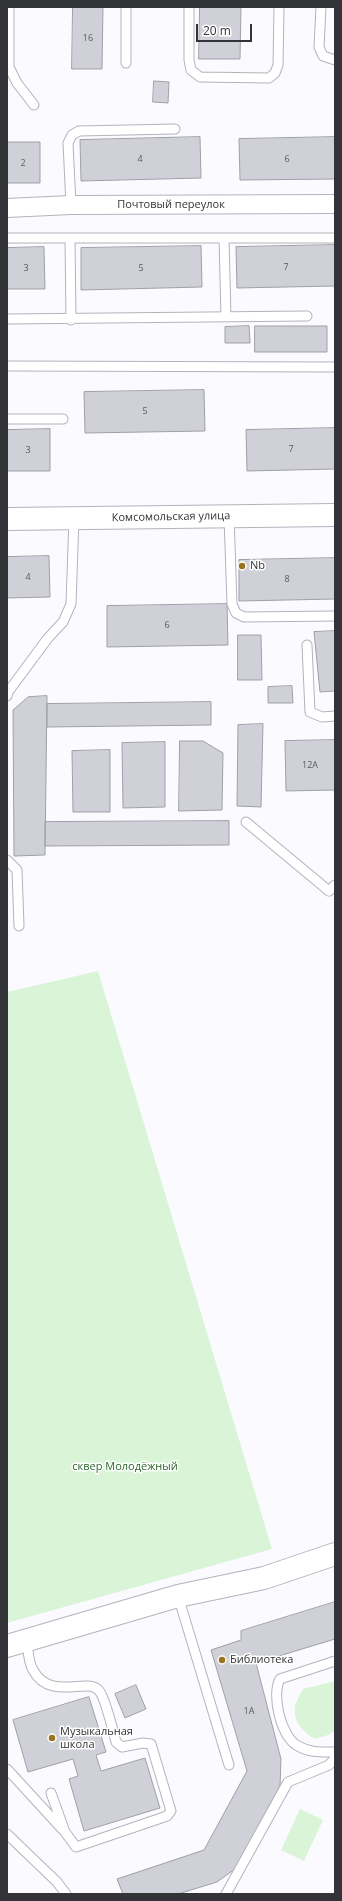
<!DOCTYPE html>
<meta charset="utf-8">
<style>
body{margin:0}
#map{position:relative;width:342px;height:1901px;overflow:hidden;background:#fbfbff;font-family:"Open Sans",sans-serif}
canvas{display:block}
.frame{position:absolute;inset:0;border:8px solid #333437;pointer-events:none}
.scale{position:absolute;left:196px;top:24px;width:56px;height:18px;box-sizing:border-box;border:2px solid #333437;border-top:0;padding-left:5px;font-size:12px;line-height:14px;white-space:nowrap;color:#333437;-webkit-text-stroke:3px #fff;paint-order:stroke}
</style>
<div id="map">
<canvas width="342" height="1901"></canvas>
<div class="frame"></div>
<div class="scale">20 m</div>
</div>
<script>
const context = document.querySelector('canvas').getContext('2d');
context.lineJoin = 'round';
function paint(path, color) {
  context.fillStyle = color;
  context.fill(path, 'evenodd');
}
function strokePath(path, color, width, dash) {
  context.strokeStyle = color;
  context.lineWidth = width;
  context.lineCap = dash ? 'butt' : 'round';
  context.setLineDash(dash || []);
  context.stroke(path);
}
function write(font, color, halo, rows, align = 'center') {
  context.font = font + ' "Open Sans",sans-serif';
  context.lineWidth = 3;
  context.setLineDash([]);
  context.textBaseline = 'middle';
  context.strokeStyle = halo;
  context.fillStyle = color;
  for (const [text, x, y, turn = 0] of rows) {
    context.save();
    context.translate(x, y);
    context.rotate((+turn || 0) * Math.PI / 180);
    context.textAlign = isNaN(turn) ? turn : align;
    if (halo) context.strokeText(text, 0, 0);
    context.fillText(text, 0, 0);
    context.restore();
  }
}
paint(new Path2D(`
 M 98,971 L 272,1549 L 7,1623 L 7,992 Z
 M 335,1681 L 335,1731 L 328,1735 L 315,1739 C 303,1732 293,1722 295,1706 C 296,1701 301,1694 303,1689 Z
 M 300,1809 L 323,1820 L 304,1861 L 281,1850 Z`), '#d9f4d7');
const building = new Path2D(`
 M 73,7 L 103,7 L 102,69 L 72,69 Z
 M 200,7 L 241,7 L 240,59 L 199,59 Z
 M 154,81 L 169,82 L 168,103 L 153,102 Z
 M 200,137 L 201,178 L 81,181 L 80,140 Z
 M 335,137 L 335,179 L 240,180 L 239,139 Z
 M 7,142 L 40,142 L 40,183 L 7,183 Z
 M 335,245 L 335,286 L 237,288 L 236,247 Z
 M 201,246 L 202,287 L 81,290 L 81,248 Z
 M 44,247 L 45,289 L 7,289 L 7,248 Z
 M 249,326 L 250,343 L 225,343 L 225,327 Z
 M 255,326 L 327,326 L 327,352 L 255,352 Z
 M 204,390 L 205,431 L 85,433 L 84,392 Z
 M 335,428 L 335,469 L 247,471 L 246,430 Z
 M 50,429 L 50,471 L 7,471 L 7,430 Z
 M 49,556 L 50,597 L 7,598 L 7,557 Z
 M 335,558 L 335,599 L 239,601 L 239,560 Z
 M 227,604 L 228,645 L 107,647 L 107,606 Z
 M 335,631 L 335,691 L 320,692 L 314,632 Z
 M 238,635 L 261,635 L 262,680 L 238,680 Z
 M 292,686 L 293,703 L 268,703 L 268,687 Z
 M 47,696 L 45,855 L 14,856 L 13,710 L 28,697 Z
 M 211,702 L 211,725 L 47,727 L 47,704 Z
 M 263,724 L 261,807 L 237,806 L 238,725 Z
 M 335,740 L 335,790 L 286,791 L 285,741 Z
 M 180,741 L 203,741 L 223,753 L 222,810 L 179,811 Z
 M 165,742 L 165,807 L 123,808 L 122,743 Z
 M 110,750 L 110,812 L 73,812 L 72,751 Z
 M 229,821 L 229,845 L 45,846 L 45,822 Z
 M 335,1602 L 335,1639 L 256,1663 L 281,1759 L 280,1786 L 235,1869 L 217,1882 L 178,1894 L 123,1894 L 117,1879 L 204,1850 L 247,1771 L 211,1650 L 241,1640 L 241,1631 Z
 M 136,1685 L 146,1709 L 125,1718 L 115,1694 Z
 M 89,1697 L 106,1752 L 96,1755 L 101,1771 L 145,1758 L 160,1808 L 84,1831 L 69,1779 L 78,1776 L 73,1759 L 28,1772 L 13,1720 Z`);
paint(building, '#d0d0d8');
strokePath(building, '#9f9fa7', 1);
const service = new Path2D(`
 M 9,7 L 9,67 L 17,83 L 34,105
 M 126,7 L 126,63
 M 189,7 L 189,60 L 191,70 L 200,77 L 269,78 L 275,73 L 278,65 L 279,7
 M 321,7 L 319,47 L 323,56 L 335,60
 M 71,205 L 68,143 L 72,135 L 79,131 L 175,129
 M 7,238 L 335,238
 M 70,238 L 71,320
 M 224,238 L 226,317
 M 7,319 L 307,316
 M 7,366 L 335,367
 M 7,419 L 63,419
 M 229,516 L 232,604 L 236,613 L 244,617 L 335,616
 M 307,645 L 310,712 L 322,717 L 335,716
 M 7,696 L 8,692 L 48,638 L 63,622 L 71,604 L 74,518
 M 246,822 L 329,891 L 335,885
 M 7,860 L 17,870 L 19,926
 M 178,1596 L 229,1765
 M 27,1640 C 28,1649 28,1662 33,1670 C 51,1703 90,1675 100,1692 C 106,1701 113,1731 116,1742 L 122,1747 L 143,1743 L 151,1744 L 171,1811 L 167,1816 L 76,1847 L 65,1832 L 51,1793
 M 335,1661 L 280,1679 C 271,1695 281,1737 298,1746 C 310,1753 322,1752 335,1752
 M 7,1769 L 63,1830
 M 7,1834 L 57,1882 L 66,1894
 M 226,1894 L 288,1782 L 329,1765 L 335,1758`);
const minor = new Path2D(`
 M 7,208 L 71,205 L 335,204`);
const tertiary = new Path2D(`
 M 7,1646 L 178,1596 L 264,1578 L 335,1554`);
const secondary = new Path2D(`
 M 7,519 L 335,515`);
strokePath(service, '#b2b4bc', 11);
strokePath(minor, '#b2b4bc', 20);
strokePath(tertiary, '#b2b4bc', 24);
strokePath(secondary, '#b2b4bc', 24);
strokePath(service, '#fff', 9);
strokePath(minor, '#fff', 18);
strokePath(tertiary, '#fff', 22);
strokePath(secondary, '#fff', 22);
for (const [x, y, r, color] of [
 [242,566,4,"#99741e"],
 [222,1660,4,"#99741e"],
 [52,1738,4,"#99741e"]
]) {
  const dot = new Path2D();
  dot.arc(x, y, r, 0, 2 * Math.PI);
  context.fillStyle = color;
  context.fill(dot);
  strokePath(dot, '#fff', 1.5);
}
write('9px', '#5a5b5f', null, [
 ["16",88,38],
 ["4",140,159],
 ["6",287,159],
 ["2",23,163],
 ["7",286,267],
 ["3",26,268],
 ["5",141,268],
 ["5",145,411],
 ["7",291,449],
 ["3",28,450],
 ["4",28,577],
 ["8",287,579],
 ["6",167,625],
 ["12А",310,765],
 ["1А",249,1711]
]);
write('11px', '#333437', '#fff', [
 ["Почтовый переулок",171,205],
 ["Комсомольская улица",171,517,-1]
]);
write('11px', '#333437', '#fff', [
 ["Nb",250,566],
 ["Библиотека",230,1660],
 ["Музыкальная",60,1732],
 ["школа",60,1745]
], 'left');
write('11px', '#2e662e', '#fff', [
 ["сквер Молодёжный",125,1467]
]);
</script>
